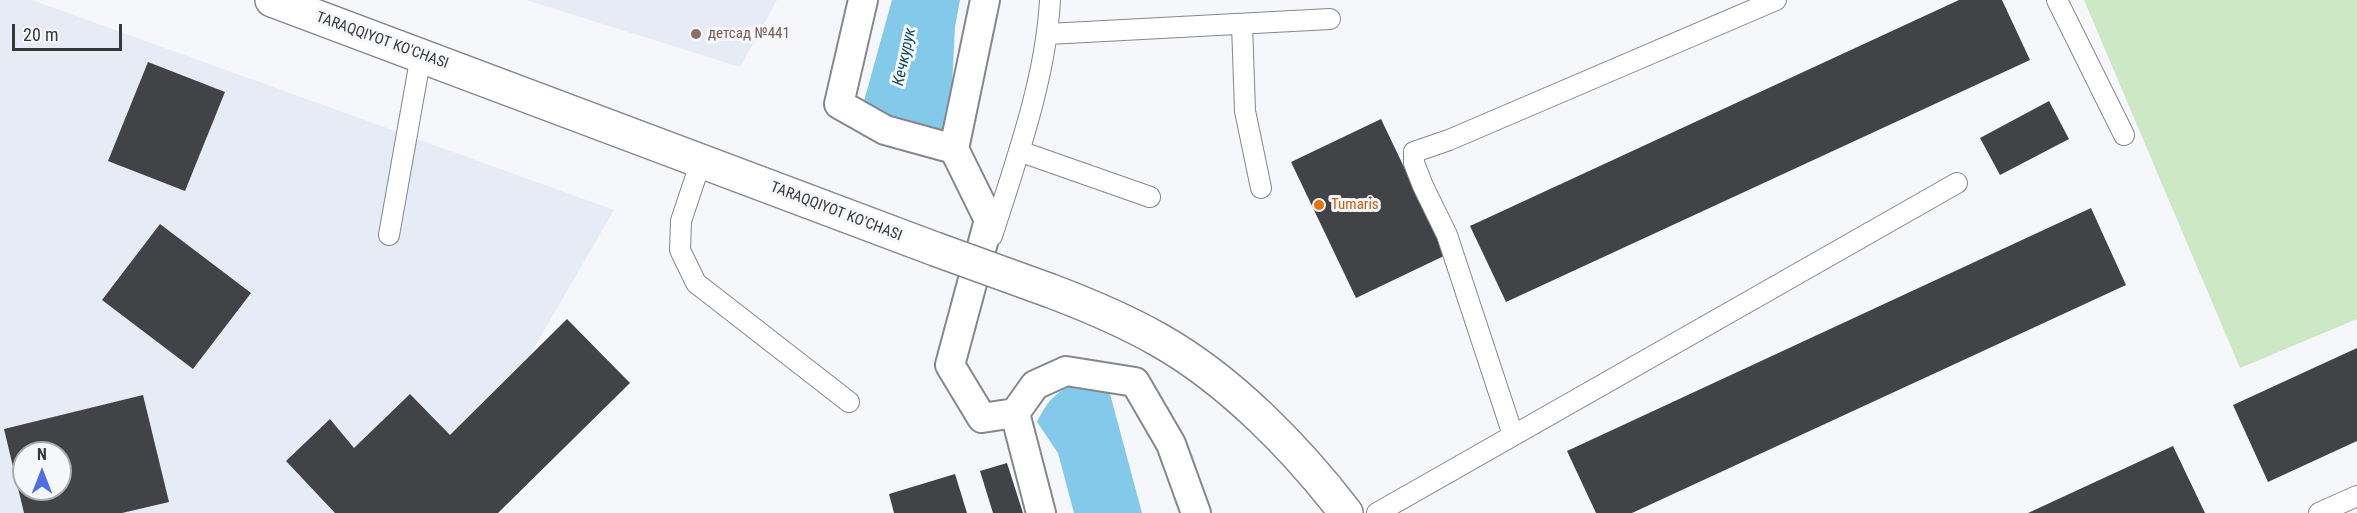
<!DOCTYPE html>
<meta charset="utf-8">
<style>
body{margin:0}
#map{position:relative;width:2357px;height:513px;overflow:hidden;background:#f5f7fb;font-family:"Roboto Condensed",sans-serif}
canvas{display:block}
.north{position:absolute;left:12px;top:441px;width:60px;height:60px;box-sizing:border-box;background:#f5f7fb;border:2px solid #a9abad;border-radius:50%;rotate:0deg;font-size:16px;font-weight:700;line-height:24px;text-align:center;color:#373839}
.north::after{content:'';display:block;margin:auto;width:21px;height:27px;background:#4d6fe3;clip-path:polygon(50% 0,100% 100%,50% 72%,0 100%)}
.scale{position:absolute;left:12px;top:24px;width:110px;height:27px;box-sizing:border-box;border:3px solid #373839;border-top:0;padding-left:8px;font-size:18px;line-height:21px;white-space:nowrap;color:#373839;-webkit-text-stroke:4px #f5f7fb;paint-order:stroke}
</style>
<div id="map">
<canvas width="2357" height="513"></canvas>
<div class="north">N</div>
<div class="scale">20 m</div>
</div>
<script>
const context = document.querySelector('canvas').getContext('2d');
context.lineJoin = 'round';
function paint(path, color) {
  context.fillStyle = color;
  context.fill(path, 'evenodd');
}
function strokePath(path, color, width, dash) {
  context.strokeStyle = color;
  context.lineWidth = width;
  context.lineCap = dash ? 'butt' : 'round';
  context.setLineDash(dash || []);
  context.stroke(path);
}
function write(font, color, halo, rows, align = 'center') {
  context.font = font + ' "Roboto Condensed",sans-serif';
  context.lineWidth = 6;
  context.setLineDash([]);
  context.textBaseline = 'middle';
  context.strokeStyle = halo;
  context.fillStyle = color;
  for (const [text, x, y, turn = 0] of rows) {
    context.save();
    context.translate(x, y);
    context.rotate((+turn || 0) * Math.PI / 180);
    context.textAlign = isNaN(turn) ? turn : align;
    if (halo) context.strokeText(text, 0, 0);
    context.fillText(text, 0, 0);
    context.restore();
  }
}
paint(new Path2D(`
 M 0,0 L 32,0 L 614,210 L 438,513 L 0,513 ZM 24,453 L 60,453 L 60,489 L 24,489 Z
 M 526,0 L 777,0 L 740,67 Z`), '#e6ebf6');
paint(new Path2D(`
 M 2084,0 L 2357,0 L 2357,319 L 2240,368 Z`), '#cde8c5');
paint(new Path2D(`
 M 892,0 L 960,0 L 955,27 L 950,125 L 933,138 L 922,141 L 864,101 Z
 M 1080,382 L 1109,390 L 1142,513 L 1074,513 L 1058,453 L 1037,422 C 1048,400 1056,391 1080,382 Z`), '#83caea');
paint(new Path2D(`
 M 1959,0 L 2002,0 L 2030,60 L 1506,302 L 1470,226 Z
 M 148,62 L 225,92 L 185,191 L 108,161 Z
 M 2049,101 L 2069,139 L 2000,175 L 1980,138 Z
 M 1381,119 L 1446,255 L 1356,298 L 1291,162 Z
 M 2091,208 L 2126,285 L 1632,513 L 1596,513 L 1567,451 Z
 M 160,224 L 251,293 L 193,369 L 102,300 Z
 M 567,319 L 630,383 L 498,513 L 335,513 L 286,461 L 330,419 L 354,448 L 410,394 L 450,435 Z
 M 2357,348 L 2357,441 L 2268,482 L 2233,405 Z
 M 143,395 L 169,502 L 122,513 L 24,513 L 4,429 ZM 24,453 L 60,453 L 60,489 L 24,489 Z
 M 2173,446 L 2205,513 L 2028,513 Z
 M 1007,463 L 1023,513 L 993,513 L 980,471 Z
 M 955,474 L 967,513 L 894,513 L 889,494 Z`), '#424346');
const service = new Path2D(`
 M 2057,0 L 2124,135
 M 1242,24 L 1245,111 L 1261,188
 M 1048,34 L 1330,19
 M 1019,151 L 1150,197
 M 701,161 L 681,221 L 680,250 L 696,283 L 849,402
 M 389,235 L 421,55
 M 992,236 C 1016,161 1046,78 1050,0
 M 1513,435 L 1447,235 L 1423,186 L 1414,163 L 1414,152 L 1449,140 L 1776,0
 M 1377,513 L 1957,183
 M 2319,513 L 2357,496`);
const pedestrian = new Path2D(`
 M 863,0 L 839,104 L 885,130 L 954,149 L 989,220 L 950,365 L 982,418 L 1015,413 L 1041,513
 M 954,149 L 985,0
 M 1015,413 L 1035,385 L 1066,371 L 1135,382 L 1171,444 L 1196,513`);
const minor = new Path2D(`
 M 272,0 L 935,249
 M 1051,291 C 1088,305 1124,320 1159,340 C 1230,380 1297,449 1346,513`);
strokePath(service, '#86878b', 22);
strokePath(pedestrian, '#86878b', 32);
strokePath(minor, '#86878b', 36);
strokePath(service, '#fff', 20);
strokePath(pedestrian, '#fff', 28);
strokePath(minor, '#fff', 33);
const minorBridge = new Path2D(`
 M 935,249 L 1051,291`);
strokePath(minorBridge, '#86878b', 36, []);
strokePath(minorBridge, '#fff', 33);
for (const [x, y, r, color] of [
 [696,34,6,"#8d6e63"],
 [1319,205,6,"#e8710a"]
]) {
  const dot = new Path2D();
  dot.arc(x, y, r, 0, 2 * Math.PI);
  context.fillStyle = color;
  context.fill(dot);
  strokePath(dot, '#f5f7fb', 2);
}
write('15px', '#785e54', '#f5f7fb', [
 ["детсад №441",708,34]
], 'left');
write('15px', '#373839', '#f5f7fb', [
 ["TARAQQIYOT KO'CHASI",382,41,20],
 ["TARAQQIYOT KO'CHASI",836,212,21]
]);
write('15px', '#c56008', '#f5f7fb', [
 ["Tumaris",1331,205]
], 'left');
write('italic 16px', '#0c495e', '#f5f7fb', [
 ["Кечкурук",905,57,-78]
]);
</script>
